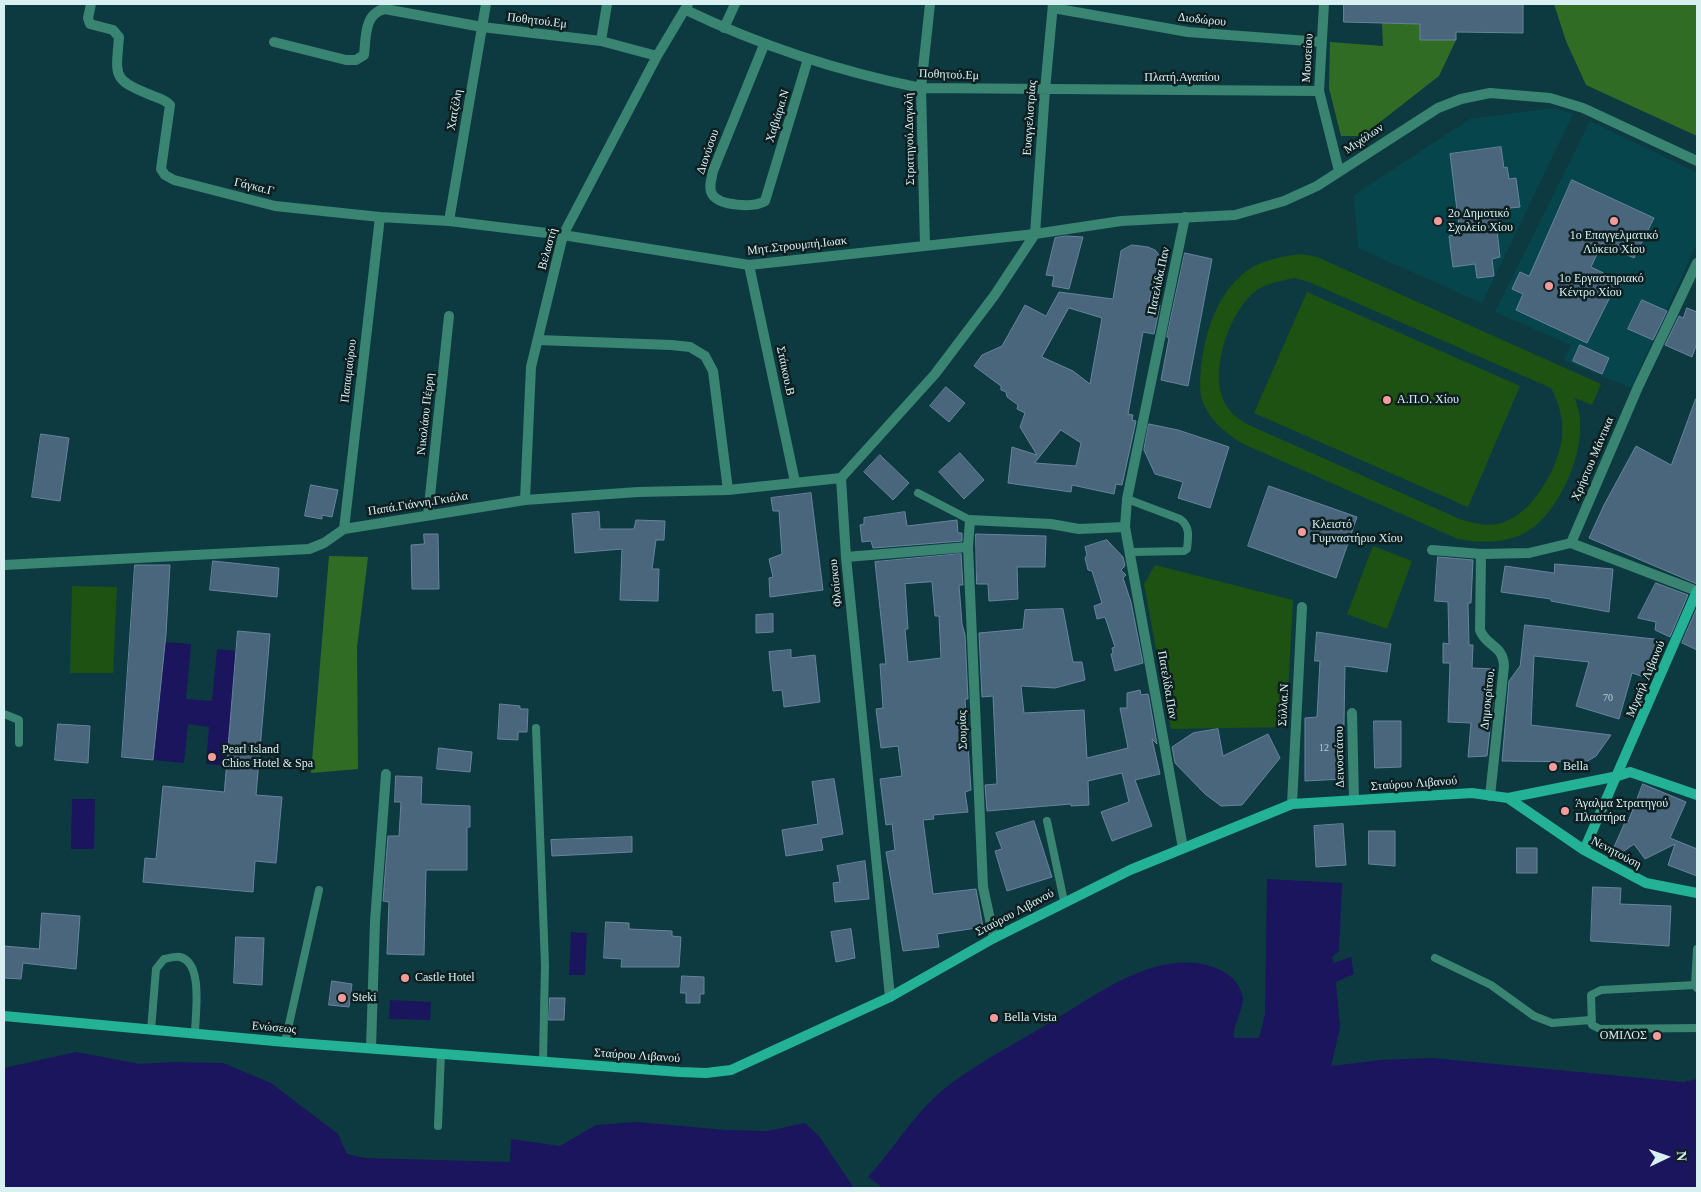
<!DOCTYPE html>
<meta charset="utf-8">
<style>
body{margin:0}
#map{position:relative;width:1701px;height:1192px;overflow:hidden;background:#0d3a41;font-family:"Times New Roman",serif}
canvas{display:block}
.frame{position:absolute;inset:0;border:5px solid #d9f0f3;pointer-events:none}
.north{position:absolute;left:1641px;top:1132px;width:50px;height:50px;-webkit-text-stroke:4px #0d1f21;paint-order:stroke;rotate:87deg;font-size:14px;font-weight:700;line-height:20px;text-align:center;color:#d9f0f3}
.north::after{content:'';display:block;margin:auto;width:18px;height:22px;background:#d9f0f3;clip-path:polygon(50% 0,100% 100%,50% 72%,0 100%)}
</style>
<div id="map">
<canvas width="1701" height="1192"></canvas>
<div class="frame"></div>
<div class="north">N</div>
</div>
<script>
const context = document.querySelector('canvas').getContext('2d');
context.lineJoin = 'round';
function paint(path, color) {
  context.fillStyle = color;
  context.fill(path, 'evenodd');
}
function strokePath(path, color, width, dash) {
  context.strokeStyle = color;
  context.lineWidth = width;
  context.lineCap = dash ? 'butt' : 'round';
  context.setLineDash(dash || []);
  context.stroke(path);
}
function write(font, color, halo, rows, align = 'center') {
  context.font = font + ' "Times New Roman",serif';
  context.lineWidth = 5;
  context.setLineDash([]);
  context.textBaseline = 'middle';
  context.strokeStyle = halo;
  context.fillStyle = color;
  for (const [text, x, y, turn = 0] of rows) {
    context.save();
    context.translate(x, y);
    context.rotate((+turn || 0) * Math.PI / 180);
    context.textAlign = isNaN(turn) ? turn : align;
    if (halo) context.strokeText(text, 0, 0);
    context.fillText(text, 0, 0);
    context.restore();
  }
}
paint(new Path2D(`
 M 1553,108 L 1573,114 L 1482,303 L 1358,248 L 1354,195 L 1470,119 Z
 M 1590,121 L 1697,173 L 1697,243 L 1631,388 L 1564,360 L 1571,345 L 1495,312 Z`), '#07454d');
paint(new Path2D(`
 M 1302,254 L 1317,257 L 1601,384 L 1592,405 L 1575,398 C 1577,406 1580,413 1580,421 C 1583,456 1559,512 1528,531 C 1507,544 1481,543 1458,539 L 1248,446 C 1230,437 1213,424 1204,405 C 1199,395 1200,379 1201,368 C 1205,330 1218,290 1251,268 C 1265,259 1285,256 1302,254 ZM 1295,278 L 1309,282 L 1551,388 C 1560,404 1565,425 1561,444 C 1555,472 1534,509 1507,521 C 1492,528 1477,524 1462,520 L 1251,426 C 1236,419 1223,407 1220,389 C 1215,358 1230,315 1252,294 C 1264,283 1280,281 1295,278 Z
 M 1307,292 L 1520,386 L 1468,507 L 1254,413 Z
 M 1373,546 L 1412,561 L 1387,629 L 1347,614 Z
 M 1155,565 L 1293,600 L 1286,727 L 1171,729 L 1144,584 Z
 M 72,586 L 117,587 L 113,673 L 70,673 Z`), '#1e5212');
paint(new Path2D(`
 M 1554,4 L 1697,4 L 1697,136 L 1586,85 L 1566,41 Z
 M 1382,23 L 1420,24 L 1420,40 L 1456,40 L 1439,76 L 1362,136 L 1341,136 L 1329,88 L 1330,42 L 1383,46 Z
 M 329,556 L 368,557 L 357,647 L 358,769 L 311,773 Z`), '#316c25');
paint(new Path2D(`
 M 164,642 L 191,644 L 186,699 L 212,701 L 217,649 L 238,651 L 227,766 L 206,764 L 209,727 L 188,724 L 184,763 L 153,760 Z
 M 72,799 L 95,799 L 94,849 L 71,849 Z
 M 1267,879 L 1342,883 L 1339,951 L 1332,957 L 1334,963 L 1351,957 L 1354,974 L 1336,982 L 1340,1028 L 1331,1066 L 1381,1060 L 1433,1058 L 1683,1082 L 1697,1079 L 1697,1188 L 883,1188 L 868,1177 C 892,1151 910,1120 936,1096 C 970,1066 1012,1046 1051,1022 C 1094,996 1155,949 1210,966 C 1225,971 1235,977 1241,991 C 1248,1006 1232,1023 1234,1038 L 1259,1038 L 1265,1015 Z
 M 571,932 L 587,933 L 585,975 L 569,975 Z
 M 390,1000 L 431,1002 L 430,1020 L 389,1019 Z
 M 76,1052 L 140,1064 L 172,1062 L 223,1063 L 271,1083 L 338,1134 L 347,1154 L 365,1158 L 510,1162 L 511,1139 L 560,1146 L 596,1125 L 637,1122 L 726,1130 L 767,1131 L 805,1123 L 819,1136 L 854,1188 L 4,1188 L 4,1068 Z`), '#1a155c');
const building = new Path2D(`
 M 1344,4 L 1523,4 L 1523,33 L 1456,32 L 1456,40 L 1420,40 L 1420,24 L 1344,22 Z
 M 1501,147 L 1504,168 L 1507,167 L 1509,179 L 1516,178 L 1520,207 L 1500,209 L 1503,229 L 1497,230 L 1500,257 L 1492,259 L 1494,276 L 1477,278 L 1475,264 L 1453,267 L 1449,236 L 1460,234 L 1450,154 Z
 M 1572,180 L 1654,218 L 1634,258 L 1602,243 L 1591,267 L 1622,282 L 1613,298 L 1610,297 L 1587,343 L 1516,310 L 1523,294 L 1512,289 L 1520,272 L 1529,276 Z
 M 1066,236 L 1083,237 L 1069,289 L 1052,286 L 1054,276 L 1046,275 L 1055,238 Z
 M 1132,245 L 1148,247 L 1155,250 L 1160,256 L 1149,302 L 1160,305 L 1154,334 L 1143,332 L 1128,414 L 1133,415 L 1132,420 L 1136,421 L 1122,485 L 1116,484 L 1114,494 L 1072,485 L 1071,492 L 1008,483 L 1012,447 L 1037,455 L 1020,427 L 1025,413 L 1017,409 L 1018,405 L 1007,397 L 1006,392 L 1001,390 L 1001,386 L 974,366 L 982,355 L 1002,346 L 1025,305 L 1046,316 L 1059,292 L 1113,299 L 1121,251 ZM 1069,308 L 1102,318 L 1090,384 L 1073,371 L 1042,357 ZM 1061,430 L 1081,443 L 1076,466 L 1035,463 Z
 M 1185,253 L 1212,259 L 1188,386 L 1161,380 L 1169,338 L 1167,337 Z
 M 1642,300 L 1667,311 L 1653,340 L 1628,329 Z
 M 1687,308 L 1697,312 L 1697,343 L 1692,357 L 1665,345 L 1679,316 L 1683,318 Z
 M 1580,345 L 1609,358 L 1602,374 L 1573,361 Z
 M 946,387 L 965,403 L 949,422 L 930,406 Z
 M 1696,399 L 1697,399 L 1697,584 L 1589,538 L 1604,505 L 1636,446 L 1671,465 Z
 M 1149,424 L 1178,430 L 1229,447 L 1210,508 L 1178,498 L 1183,482 L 1155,474 L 1144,450 Z
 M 41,434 L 69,438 L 60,501 L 32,497 Z
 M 960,453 L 984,480 L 964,499 L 939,472 Z
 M 880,455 L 909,483 L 893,500 L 864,472 Z
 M 311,485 L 338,490 L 332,517 L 322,515 L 322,519 L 305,516 Z
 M 1269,486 L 1357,517 L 1336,578 L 1248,546 Z
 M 811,493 L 823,590 L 770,597 L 769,578 L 773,577 L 769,559 L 782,554 L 779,511 L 773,511 L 771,498 Z
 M 599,512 L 600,529 L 634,529 L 636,520 L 665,521 L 664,540 L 656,540 L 652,569 L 659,569 L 658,601 L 620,600 L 622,549 L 575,553 L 572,514 Z
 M 905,512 L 907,526 L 957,520 L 958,533 L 962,533 L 962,541 L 873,548 L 871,541 L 862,542 L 860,525 L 864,524 L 864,518 Z
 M 424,534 L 438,534 L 439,589 L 412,589 L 411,545 L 424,544 Z
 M 976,534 L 1046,536 L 1045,567 L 1017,567 L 1018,599 L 989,601 L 988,584 L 977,584 Z
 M 1107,540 L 1123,557 L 1125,566 L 1121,570 L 1126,575 L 1123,578 L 1131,602 L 1143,663 L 1115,671 L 1111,654 L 1113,653 L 1112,648 L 1115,647 L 1105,617 L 1097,619 L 1094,606 L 1102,603 L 1092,571 L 1088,570 L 1085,558 L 1087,555 L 1085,547 Z
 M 961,554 L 963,585 L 959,585 L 962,624 L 965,635 L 968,699 L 965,699 L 971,790 L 965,792 L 968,812 L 933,815 L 934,819 L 923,820 L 933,894 L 976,889 L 983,927 L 937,934 L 939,947 L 903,951 L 886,852 L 895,850 L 892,824 L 886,825 L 880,779 L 902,776 L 898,746 L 881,748 L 876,709 L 883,708 L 880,664 L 886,664 L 875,562 ZM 932,582 L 935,616 L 939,616 L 941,658 L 908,662 L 905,629 L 908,629 L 905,584 Z
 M 1438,557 L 1473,560 L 1471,603 L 1468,603 L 1469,645 L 1473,645 L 1472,668 L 1494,669 L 1491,706 L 1493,702 L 1487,756 L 1468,757 L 1471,723 L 1448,722 L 1450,663 L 1443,663 L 1443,643 L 1449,644 L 1448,602 L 1435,601 Z
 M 213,561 L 279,568 L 277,597 L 210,590 Z
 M 1555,564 L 1613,569 L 1609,612 L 1551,601 L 1551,599 L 1501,592 L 1505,566 L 1554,573 Z
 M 135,565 L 170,565 L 166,634 L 153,760 L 122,757 Z
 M 1656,583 L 1688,595 L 1670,637 L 1655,630 L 1656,622 L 1638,618 Z
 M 1697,608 L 1697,650 L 1682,643 Z
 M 1063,609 L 1073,662 L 1082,662 L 1085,680 L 1055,688 L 1021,686 L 1024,713 L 1084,710 L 1087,758 L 1128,748 L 1120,708 L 1127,708 L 1127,693 L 1140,690 L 1141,695 L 1148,694 L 1149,698 L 1157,744 L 1152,739 L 1160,774 L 1135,780 L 1152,826 L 1112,841 L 1101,812 L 1129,802 L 1122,773 L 1088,781 L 1089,805 L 1071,806 L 1071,804 L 987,811 L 985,785 L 997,784 L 993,696 L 982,697 L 979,633 L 1023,629 L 1025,610 Z
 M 773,614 L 773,632 L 756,633 L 756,615 Z
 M 1525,625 L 1663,640 L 1656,661 L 1647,678 L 1632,673 L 1619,719 L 1576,706 L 1589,662 L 1534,656 L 1531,725 L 1611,735 L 1596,756 L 1586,762 L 1502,761 L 1509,681 L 1520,666 Z
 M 238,631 L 270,634 L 256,795 L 282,797 L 276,863 L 255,861 L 253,892 L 143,882 L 145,858 L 156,859 L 163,786 L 224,792 Z
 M 1317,632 L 1391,644 L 1387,672 L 1345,666 L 1343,779 L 1305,781 L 1305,718 L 1317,717 L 1320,661 L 1315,661 Z
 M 791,650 L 791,658 L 815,655 L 820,702 L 784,707 L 782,690 L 773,691 L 769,652 Z
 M 500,704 L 520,706 L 520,709 L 528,709 L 527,732 L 518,732 L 518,740 L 498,739 Z
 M 1374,721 L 1401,721 L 1401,767 L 1375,768 Z
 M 58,724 L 90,726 L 88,763 L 55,760 Z
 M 1218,729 L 1223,756 L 1268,734 L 1280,758 L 1242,805 L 1221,806 L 1205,794 L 1175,763 L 1172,747 L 1193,733 Z
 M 439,748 L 472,752 L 470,772 L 437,769 Z
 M 396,776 L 422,777 L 421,804 L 470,806 L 470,827 L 467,827 L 467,870 L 426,870 L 424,955 L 387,954 L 389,902 L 383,901 L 388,836 L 399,836 L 401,802 L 395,802 Z
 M 834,779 L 843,834 L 821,838 L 823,850 L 786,856 L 782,830 L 818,824 L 812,782 Z
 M 1643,784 L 1686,802 L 1670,838 L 1697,849 L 1697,876 L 1668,865 L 1675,844 L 1645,859 L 1634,844 L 1614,858 L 1610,856 L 1626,820 L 1628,821 Z
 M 1034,821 L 1052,877 L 1007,891 L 995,851 L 1002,849 L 996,833 Z
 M 1343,824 L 1346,865 L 1316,867 L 1314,826 Z
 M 1369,831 L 1395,831 L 1395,866 L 1369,864 Z
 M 632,837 L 632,852 L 552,856 L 551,840 Z
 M 1517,848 L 1537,848 L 1537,873 L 1517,873 Z
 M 865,861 L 869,899 L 835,902 L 833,883 L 840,882 L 837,866 Z
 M 1593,887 L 1621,888 L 1620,904 L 1671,906 L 1669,946 L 1591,941 Z
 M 42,913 L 80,916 L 76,969 L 23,963 L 21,979 L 4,978 L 4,946 L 39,949 Z
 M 606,922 L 629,923 L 629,929 L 672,931 L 672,936 L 681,937 L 679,967 L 621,967 L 622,959 L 604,958 Z
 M 851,929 L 855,958 L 836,962 L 831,932 Z
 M 236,937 L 264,938 L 262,985 L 234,983 Z
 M 682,976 L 704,977 L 704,994 L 700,994 L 700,1003 L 686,1003 L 686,993 L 681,993 Z
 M 332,981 L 352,984 L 349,1007 L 329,1005 Z
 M 550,998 L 565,998 L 564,1020 L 549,1020 Z`);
paint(building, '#4a667c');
strokePath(building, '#67849c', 1);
strokePath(new Path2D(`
 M 918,493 L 970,520
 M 1127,499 L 1180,519 C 1191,527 1188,538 1187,549 L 1184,551 L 1131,552
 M 4,714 L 19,720 L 19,743
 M 536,728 L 545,965 L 543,1061
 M 1047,821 L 1064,901
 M 1697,949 L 1695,985 L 1697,988
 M 1435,958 L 1491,985 L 1534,1016 L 1552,1023 L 1591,1020
 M 1695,985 L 1601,990 L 1591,995 L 1592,1025 L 1600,1029 L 1697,1028
 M 151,1030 L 156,969 L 164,959 C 169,958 176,956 180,957 C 204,963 195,1015 195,1034
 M 285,1042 L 319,890
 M 438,1126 L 441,1054`), '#398572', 8);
strokePath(new Path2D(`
 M 91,4 L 88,18 L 90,24 L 113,30 L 119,37 C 116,77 111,79 153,96 C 159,98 166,100 170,105 L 161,169 L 165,175 L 174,180 L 275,206 L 380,217 L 449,221 L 563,235 L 749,265 L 1035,234 L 1121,221 L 1235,215 L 1284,201 L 1317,186 L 1438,108 L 1461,99 L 1490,93 L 1550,98 L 1583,108 L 1697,161
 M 1324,4 L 1319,91 L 1339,171
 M 1053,8 L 1188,32 L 1321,42
 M 686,10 C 763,47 837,71 921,88 L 1319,91
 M 724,28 L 735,4
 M 601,41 L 607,4
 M 274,42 L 346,60 L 356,60 L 364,55 C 366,38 364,13 385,9 L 482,27 L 601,41 L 657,56
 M 764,45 L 713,171 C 712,178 708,187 712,194 C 719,206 754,208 765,201 L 808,59
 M 449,221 L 486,4
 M 925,245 L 921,88 L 930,4
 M 749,265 L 795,482
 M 538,340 L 671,345 L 690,347 L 705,356 L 713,371 L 728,490
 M 525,500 L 531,367 L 563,235 L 657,56 L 688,4
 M 428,515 L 449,316
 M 344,529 L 380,217
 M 1432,550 L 1481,554 L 1529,553 L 1571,543
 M 1481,554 L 1480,630 C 1486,647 1503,644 1504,666 L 1490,796
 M 846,557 L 968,547
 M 4,565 L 309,549 L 324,543 L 344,529 L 525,500 L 638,492 L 728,490 L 841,478
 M 1697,591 L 1571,543 L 1638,387 L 1697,263
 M 1352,713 L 1354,800
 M 1292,804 L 1302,607
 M 1183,848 L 1125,527 L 1127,499 L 1185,217
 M 994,938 L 983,887 L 968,547 L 970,520 L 1051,524 L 1079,529 L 1125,527
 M 890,997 L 846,557 L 841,478 L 935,374 L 994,296 L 1035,234 L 1045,90 L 1053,4
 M 371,1048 L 375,921 L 386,774`), '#398572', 10);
strokePath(new Path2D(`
 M 1508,798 L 1584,850 L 1646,883 L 1697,893
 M 1584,850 L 1697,591
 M 4,1016 L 285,1042 L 680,1072 L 706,1073 L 731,1070 L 890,997 L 994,938 L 1130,870 L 1292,804 L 1472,793 L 1508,798 L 1618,776 L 1630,772 L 1697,795`), '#23b295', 10);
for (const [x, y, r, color] of [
 [1438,221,5,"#f59b9b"],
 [1614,221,5,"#f59b9b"],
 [1549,286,5,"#f59b9b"],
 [1387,400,5,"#f59b9b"],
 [1302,532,5,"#f59b9b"],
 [212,757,5,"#f59b9b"],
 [1553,767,5,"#f59b9b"],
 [1565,811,5,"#f59b9b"],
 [405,978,5,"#f59b9b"],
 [342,998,5,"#f59b9b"],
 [994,1018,5,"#f59b9b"],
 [1657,1036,5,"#f59b9b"]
]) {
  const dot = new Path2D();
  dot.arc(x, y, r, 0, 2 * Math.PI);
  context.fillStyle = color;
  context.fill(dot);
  strokePath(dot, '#0d1f21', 2);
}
write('10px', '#b5ced5', null, [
 ["70",1608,698],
 ["12",1324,748]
]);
write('12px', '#d9f0f3', '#0d1f21', [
 ["Διοδώρου",1202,20,6],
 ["Ποθητού.Εμ",537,21,7],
 ["Μουσείου",1308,58,-87],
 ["Ποθητού.Εμ",949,75,2],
 ["Πλατή.Αγαπίου",1182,78],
 ["Χατζέλη",455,110,-80],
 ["Χαβιάρα.Ν",778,116,-73],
 ["Ευαγγελιστρίας",1030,118,-86],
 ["Στρατηγού.Δαγκλή",910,139,-91],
 ["Μιχάλων",1364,139,-34],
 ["Διονύσου",708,152,-71],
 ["Γάγκα.Γ",254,187,14],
 ["Μητ.Στρουμπή.Ιωακ",797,246,-6],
 ["Βελαστή",548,249,-74],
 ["Πατελίδα.Παν",1159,281,-78],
 ["Παπαμαύρου",349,371,-83],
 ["Στάικου.Β",785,371,78],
 ["Νικολάου Πέρρη",426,414,-84],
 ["Χρήστου Μάντικα",1593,459,-67],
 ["Παπά.Γιάννη.Γκιάλα",418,504,-9],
 ["Φλοίσκου",836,583,-96],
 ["Μιχαήλ Λιβανού",1646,679,-67],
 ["Πατελίδα.Παν",1167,685,80],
 ["Δημοκρίτου.",1488,699,-84],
 ["Σύλλα.Ν",1284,705,-87],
 ["Σουρίας",963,730,-92],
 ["Δεινοστάτου",1340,757,-91],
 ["Σταύρου Λιβανού",1414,784,-4],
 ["Νενητούση",1616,853,28],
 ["Σταύρου Λιβανού",1015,913,-28],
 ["Ενώσεως",274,1028,5],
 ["Σταύρου Λιβανού",637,1056,4]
]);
write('12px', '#d9f0f3', '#0d1f21', [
 ["2o Δημοτικό",1448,214],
 ["Σχολείο Χίου",1448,228],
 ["1ο Επαγγελματικό",1614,236,"center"],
 ["Λύκειο Χίου",1614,250,"center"],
 ["1ο Εργαστηριακό",1559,279],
 ["Κέντρο Χίου",1559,293],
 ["Α.Π.Ο. Χίου",1397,400],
 ["Κλειστό",1312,525],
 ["Γυμναστήριο Χίου",1312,539],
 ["Pearl Island",222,750],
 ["Chios Hotel & Spa",222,764],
 ["Bella",1563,767],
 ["Άγαλμα Στρατηγού",1575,804],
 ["Πλαστήρα",1575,818],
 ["Castle Hotel",415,978],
 ["Steki",352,998],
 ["Bella Vista",1004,1018],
 ["ΟΜΙΛΟΣ",1647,1036,"right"]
], 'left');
</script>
